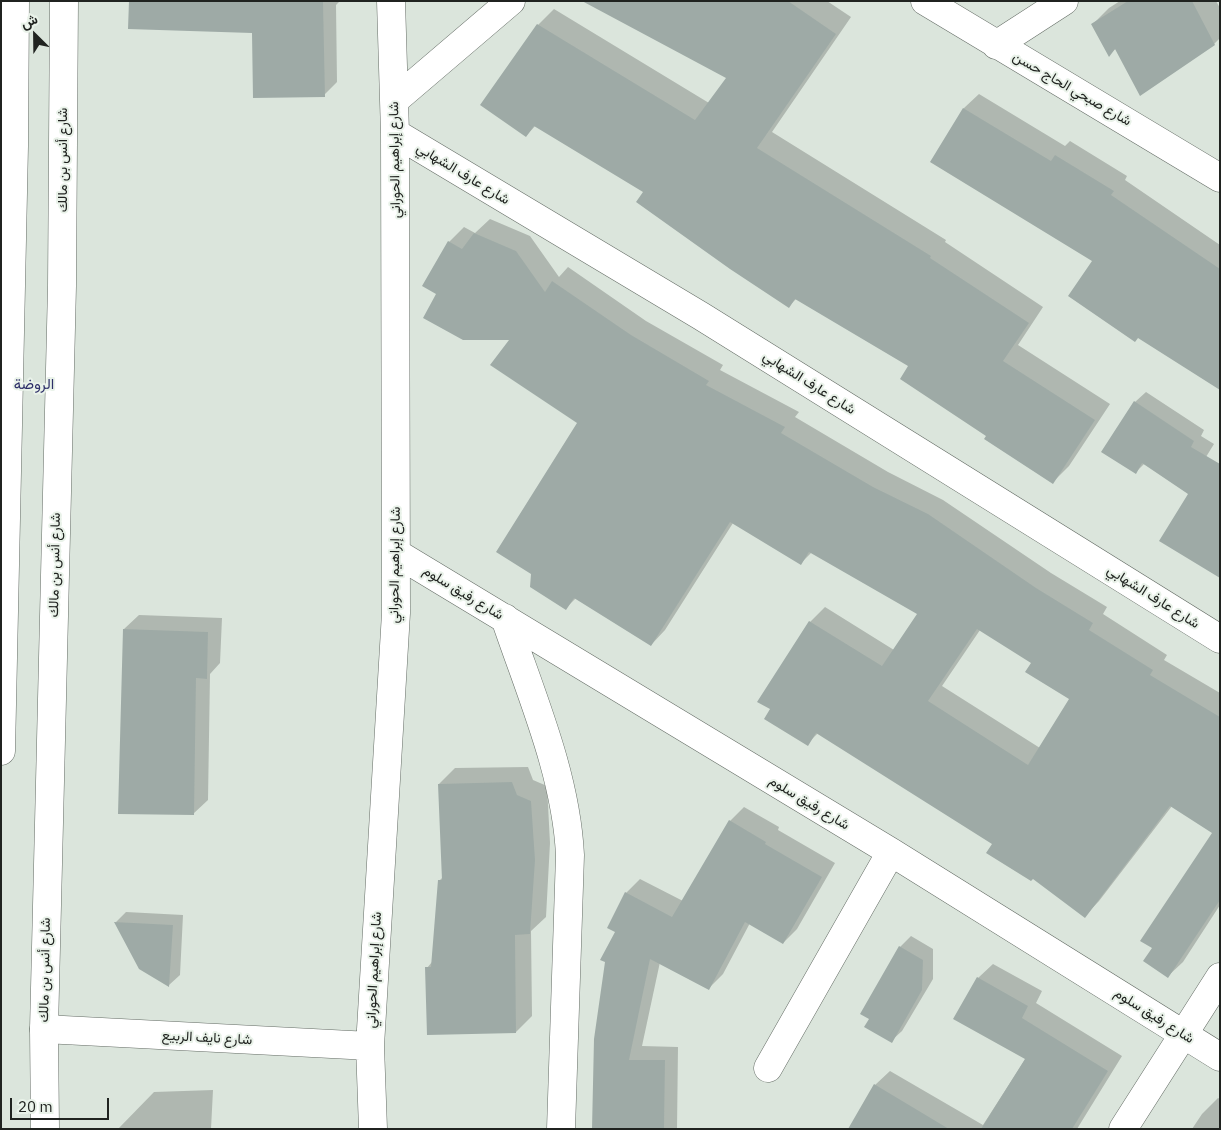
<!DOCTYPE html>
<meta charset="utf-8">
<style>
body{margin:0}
#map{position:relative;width:1221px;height:1130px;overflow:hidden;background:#dbe5dc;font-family:"IBM Plex Sans",Vazirmatn,sans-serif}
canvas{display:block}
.frame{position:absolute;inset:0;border:2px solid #202320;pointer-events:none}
.north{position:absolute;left:10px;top:10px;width:50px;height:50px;-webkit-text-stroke:4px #e9f2e9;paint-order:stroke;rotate:337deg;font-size:14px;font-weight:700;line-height:20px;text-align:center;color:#202320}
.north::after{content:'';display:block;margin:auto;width:18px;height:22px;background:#202320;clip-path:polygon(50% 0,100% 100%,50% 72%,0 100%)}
.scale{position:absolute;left:10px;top:1098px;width:99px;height:22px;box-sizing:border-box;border:2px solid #202320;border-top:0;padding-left:6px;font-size:15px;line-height:18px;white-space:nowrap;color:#202320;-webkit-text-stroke:4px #e9f2e9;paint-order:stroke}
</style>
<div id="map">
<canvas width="1221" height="1130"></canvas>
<div class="frame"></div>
<div class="north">ش</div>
<div class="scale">20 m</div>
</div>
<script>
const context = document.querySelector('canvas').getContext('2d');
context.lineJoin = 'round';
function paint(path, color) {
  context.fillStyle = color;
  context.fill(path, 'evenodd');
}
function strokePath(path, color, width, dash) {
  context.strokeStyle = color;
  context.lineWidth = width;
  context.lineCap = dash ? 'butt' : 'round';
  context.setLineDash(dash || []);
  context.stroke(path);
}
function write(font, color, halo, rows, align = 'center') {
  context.font = font + ' "IBM Plex Sans",Vazirmatn,sans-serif';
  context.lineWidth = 4;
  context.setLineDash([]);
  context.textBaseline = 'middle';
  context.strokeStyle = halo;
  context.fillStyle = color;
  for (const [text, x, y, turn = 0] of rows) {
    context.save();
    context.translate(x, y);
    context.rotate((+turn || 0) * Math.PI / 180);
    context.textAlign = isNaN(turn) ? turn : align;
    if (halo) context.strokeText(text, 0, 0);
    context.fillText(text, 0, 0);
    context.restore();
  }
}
paint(new Path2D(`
 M 130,1 L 340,1 L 336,5 L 337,82 L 324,95 L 253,31 Z
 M 587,1 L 827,1 L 851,17 L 772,132 L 946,240 L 945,242 L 1043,307 L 1018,345 L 1110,404 L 1069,466 L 1053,482 L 910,366 L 797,298 L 789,306 L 645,192 L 536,125 L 526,136 L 538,25 L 554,9 L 709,103 L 728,77 Z
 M 1120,1 L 1216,1 L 1220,8 L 1220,38 L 1214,44 L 1116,48 L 1109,55 L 1093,24 L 1109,8 Z
 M 979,94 L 1065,146 L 1070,141 L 1127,176 L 1125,180 L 1220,245 L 1220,388 L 1094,260 L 931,162 L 964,108 Z
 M 490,219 L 530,236 L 559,277 L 568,267 L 646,321 L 723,365 L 720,370 L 799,412 L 795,417 L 888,472 L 943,500 L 1051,573 L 1107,607 L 1103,614 L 1167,655 L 1164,660 L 1220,693 L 1220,905 L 1183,962 L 1168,976 L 1153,948 L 1214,832 L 1172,806 L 1099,901 L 1085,916 L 994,844 L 818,733 L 807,744 L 810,622 L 825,607 L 894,650 L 919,613 L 812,552 L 801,563 L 733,523 L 665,630 L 651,645 L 576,598 L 566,608 L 579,422 L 511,339 L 438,294 L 449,242 L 464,227 L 475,233 ZM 980,630 L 1033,662 L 1071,699 L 1040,748 L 942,686 Z
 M 1146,392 L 1204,430 L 1201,436 L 1214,444 L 1193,478 L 1144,464 L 1136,472 L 1135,402 Z
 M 139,615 L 222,618 L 220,663 L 210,674 L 208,800 L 193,814 L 124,629 Z
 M 528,767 L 533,780 L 547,786 L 550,843 L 546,917 L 531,931 L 532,1016 L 516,1032 L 427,968 L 432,962 L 439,881 L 443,877 L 439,784 L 455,768 Z
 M 744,807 L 779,827 L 778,830 L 835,863 L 797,929 L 783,943 L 750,923 L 723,974 L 709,988 L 660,962 L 642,1046 L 678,1047 L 677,1129 L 594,1129 L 617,931 L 626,893 L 640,879 L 683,901 L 730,821 Z
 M 126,912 L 183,915 L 180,975 L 169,985 L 116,922 Z
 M 911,936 L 933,949 L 933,979 L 902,1031 L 891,1041 L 900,947 Z
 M 993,964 L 1042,991 L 1036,1003 L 1122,1056 L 1077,1129 L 849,1129 L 875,1085 L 890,1071 L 983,1125 L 1026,1058 L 978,978 Z
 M 213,1090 L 211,1129 L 118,1129 L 154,1092 Z
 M 1218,1098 L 1220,1099 L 1220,1129 L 1192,1129 L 1202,1114 Z`), '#0003');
paint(new Path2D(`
 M 129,1 L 323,1 L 325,97 L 253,98 L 252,33 L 128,29 Z
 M 582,1 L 788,1 L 836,34 L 757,148 L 931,256 L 930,258 L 1029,323 L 1003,361 L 1095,420 L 1053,484 L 984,439 L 986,436 L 900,379 L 908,366 L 795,299 L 789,308 L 730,269 L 636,202 L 643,192 L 534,126 L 526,137 L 480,105 L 537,24 L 695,120 L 726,78 Z
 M 1128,1 L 1192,1 L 1215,45 L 1140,96 L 1115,49 L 1109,57 L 1091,24 Z
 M 963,108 L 1051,161 L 1055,155 L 1114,191 L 1111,195 L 1220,269 L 1220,390 L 1138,338 L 1135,342 L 1068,296 L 1092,261 L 930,162 Z
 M 474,233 L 516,251 L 545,292 L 552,281 L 631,335 L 709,381 L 706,385 L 785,427 L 781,433 L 873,487 L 928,514 L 1036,588 L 1093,623 L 1089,630 L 1153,670 L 1150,675 L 1220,717 L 1220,900 L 1168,978 L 1143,961 L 1152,948 L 1140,941 L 1212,833 L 1170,806 L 1085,918 L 1033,879 L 1031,881 L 986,853 L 992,844 L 816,733 L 808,746 L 764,719 L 770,709 L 757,702 L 809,621 L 882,666 L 917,614 L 809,552 L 801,565 L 730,522 L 651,646 L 574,598 L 566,610 L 530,587 L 531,574 L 496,552 L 577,423 L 490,365 L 509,340 L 463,340 L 423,318 L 436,294 L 422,286 L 448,241 L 462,249 ZM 977,629 L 1031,663 L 1025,672 L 1069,699 L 1028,765 L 928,701 Z
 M 1134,401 L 1194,441 L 1191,447 L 1220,464 L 1220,578 L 1159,541 L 1188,494 L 1142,463 L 1136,474 L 1101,452 Z
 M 123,629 L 208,632 L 207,679 L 196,678 L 194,815 L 118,814 Z
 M 512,782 L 517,795 L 531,801 L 535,860 L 530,934 L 515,935 L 516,1033 L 427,1035 L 425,967 L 431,967 L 438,880 L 442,880 L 438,784 Z
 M 729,820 L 766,842 L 765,844 L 822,877 L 783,944 L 745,922 L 709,990 L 650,959 L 629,1060 L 665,1060 L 664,1129 L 592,1129 L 594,1039 L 605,962 L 600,960 L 615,932 L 607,928 L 625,892 L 672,917 Z
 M 114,922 L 173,925 L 169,987 L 139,969 Z
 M 899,946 L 923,960 L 922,990 L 892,1043 L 864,1027 L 869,1019 L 860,1014 Z
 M 977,977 L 1028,1006 L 1022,1018 L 1108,1071 L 1072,1129 L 981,1129 L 1025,1059 L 953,1019 Z
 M 874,1084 L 949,1129 L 848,1129 Z`), '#9eaaa6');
const minor = new Path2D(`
 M 925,1 L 1220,178
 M 996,45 L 1064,1
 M 395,100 L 511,1
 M 395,133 L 701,316 L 1220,639
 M 396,553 L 891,852 L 1220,1057
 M 505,618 C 531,695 566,774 570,855 L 561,1129
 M 44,1029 L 370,1046
 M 768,1068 L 891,852
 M 373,1129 L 370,1046 L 396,613 L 395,133 L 391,1
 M 1123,1129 L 1220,977`);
const major = new Path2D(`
 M 1,751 L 14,146 L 15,1
 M 45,1129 L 44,1029 L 62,286 L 64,1`);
strokePath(minor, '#646c65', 29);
strokePath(major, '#646c65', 29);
strokePath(minor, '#fff', 28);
strokePath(major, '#fff', 28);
write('14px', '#202320', '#e9f2e9', [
 ["شارع صبحي الحاج حسن",1072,89,30],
 ["شارع أنس بن مالك",63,160,-90],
 ["شارع إبراهيم الحوراني",395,160,-91],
 ["شارع عارف الشهابي",463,174,31],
 ["شارع عارف الشهابي",809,383,32],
 ["شارع أنس بن مالك",55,565,-89],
 ["شارع إبراهيم الحوراني",395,565,-89],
 ["شارع رفيق سلوم",463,593,31],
 ["شارع عارف الشهابي",1153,597,32],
 ["شارع رفيق سلوم",809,803,31],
 ["شارع أنس بن مالك",45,970,-89],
 ["شارع إبراهيم الحوراني",374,970,-87],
 ["شارع رفيق سلوم",1154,1016,32],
 ["شارع نايف الربيع",207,1038,3]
]);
write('15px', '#2e2f69', '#e9f2e9', [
 ["الروضة",34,385]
]);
</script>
